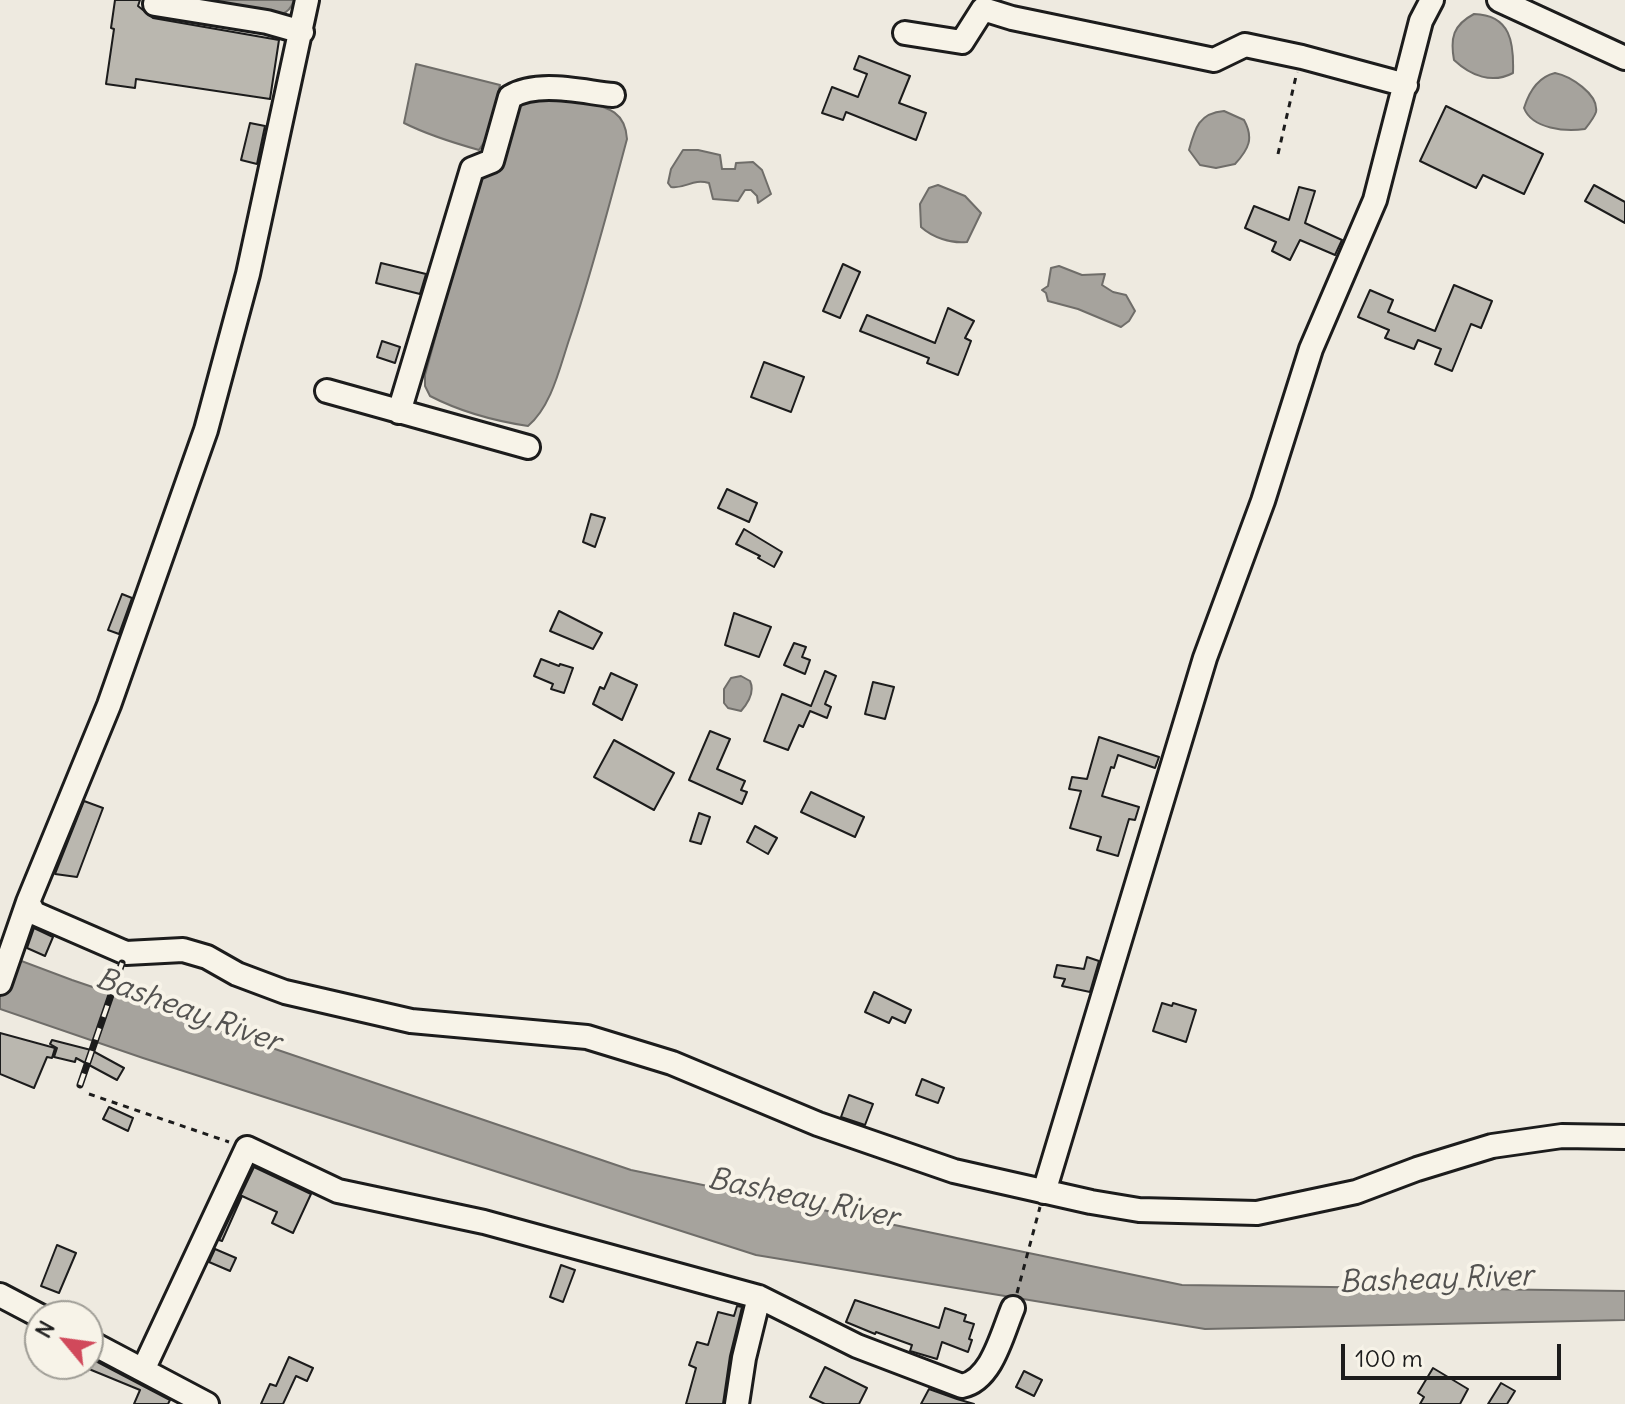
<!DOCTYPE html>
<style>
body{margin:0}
#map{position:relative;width:1625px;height:1404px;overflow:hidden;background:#eeeae0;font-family:Delius,sans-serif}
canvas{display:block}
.north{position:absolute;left:24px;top:1300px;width:80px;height:80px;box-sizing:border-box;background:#f7f3e8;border:2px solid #9f9d96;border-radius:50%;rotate:299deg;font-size:22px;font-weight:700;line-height:32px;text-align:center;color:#1c1c1c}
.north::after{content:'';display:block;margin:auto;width:28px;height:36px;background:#d1495b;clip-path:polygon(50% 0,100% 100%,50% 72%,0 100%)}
.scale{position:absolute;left:1341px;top:1344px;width:220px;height:36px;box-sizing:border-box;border:4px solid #1c1c1c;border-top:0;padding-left:10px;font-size:24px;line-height:28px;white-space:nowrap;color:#1c1c1c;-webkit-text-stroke:6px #f7f3e8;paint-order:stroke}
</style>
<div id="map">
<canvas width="1625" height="1404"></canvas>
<div class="north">N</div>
<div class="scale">100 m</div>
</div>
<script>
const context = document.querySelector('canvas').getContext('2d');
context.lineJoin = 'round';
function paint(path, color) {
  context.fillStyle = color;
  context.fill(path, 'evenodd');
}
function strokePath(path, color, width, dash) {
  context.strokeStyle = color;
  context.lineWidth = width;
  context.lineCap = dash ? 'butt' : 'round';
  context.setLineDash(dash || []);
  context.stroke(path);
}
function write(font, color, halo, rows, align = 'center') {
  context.font = font + ' Delius,sans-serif';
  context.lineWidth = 8;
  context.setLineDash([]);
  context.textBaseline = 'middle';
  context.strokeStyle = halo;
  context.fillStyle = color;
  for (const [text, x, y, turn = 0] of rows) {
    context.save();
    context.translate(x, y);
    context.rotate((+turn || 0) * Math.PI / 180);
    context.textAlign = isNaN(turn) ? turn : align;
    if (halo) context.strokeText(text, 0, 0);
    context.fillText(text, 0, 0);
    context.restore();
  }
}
const water = new Path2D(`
 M 188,0 L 294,0 C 292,6 288,12 282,14 C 264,19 208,4 188,0 Z
 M 1474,14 C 1511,15 1514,43 1513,73 C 1492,84 1471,76 1454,60 C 1450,38 1453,25 1474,14 Z
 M 416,64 L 500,85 L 488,136 L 479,150 C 454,143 428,135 404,123 Z
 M 1555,73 C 1570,76 1599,94 1596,112 C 1594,118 1589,124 1585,129 C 1566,132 1532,129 1524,108 C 1529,92 1538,77 1555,73 Z
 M 572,98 C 600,107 625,106 627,139 C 609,206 592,272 570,337 C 560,366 552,406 528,426 C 495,421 459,411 430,396 L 425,386 L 425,375 L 479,178 L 519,100 Z
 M 1224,111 L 1244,120 C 1254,138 1249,149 1235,164 L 1216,168 L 1200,165 L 1189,150 C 1195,128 1199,113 1224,111 Z
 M 683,150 L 698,150 L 720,155 L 722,169 L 735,169 L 736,163 L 753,162 L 762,170 L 771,194 L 758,203 L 757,196 L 751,190 L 745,190 L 738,201 L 713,199 L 709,183 C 692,178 687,189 671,187 L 668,183 L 671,169 Z
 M 938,185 L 965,196 L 981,213 L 967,242 C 951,244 932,237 921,227 L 920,204 L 929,188 Z
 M 1059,266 L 1082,275 L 1105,274 L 1102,285 L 1113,292 L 1126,295 L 1135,311 L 1129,321 L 1121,327 L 1078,309 L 1048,301 L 1046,293 L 1042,290 L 1048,286 L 1051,268 Z
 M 741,676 L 750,681 C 755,692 749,702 741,711 L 728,708 L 724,703 L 724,689 L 731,678 Z
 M 0,953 L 72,980 L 631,1170 L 1182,1285 L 1625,1291 L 1625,1320 L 1205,1329 L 756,1255 L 143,1058 L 0,1009 Z`);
paint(water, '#a6a39d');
strokePath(water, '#6f6d69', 2);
const building = new Path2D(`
 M 115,0 L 140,0 L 138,6 L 153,18 L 279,40 L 270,99 L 136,79 L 135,88 L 106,84 L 114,29 L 111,28 Z
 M 859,56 L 910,76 L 899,103 L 926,113 L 916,140 L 846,112 L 843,120 L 822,113 L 832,87 L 858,97 L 867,74 L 854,69 Z
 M 1446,106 L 1543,154 L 1524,194 L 1483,175 L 1476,188 L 1420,161 Z
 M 250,123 L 265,126 L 257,164 L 241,160 Z
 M 1594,185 L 1625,202 L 1625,223 L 1585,201 Z
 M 1299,187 L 1315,191 L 1305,223 L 1342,240 L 1335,255 L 1300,240 L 1290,260 L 1272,251 L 1276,242 L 1245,228 L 1254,206 L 1289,220 Z
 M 381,263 L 426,274 L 420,294 L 376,283 Z
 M 843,264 L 860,272 L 840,318 L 823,311 Z
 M 1454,285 L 1492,301 L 1481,328 L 1471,324 L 1452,371 L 1435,364 L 1441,349 L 1418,340 L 1414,349 L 1385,338 L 1389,330 L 1358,317 L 1370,290 L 1393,300 L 1388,312 L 1435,331 Z
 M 948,308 L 974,321 L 965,338 L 971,341 L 958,375 L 927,363 L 929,358 L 860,331 L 867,315 L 935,343 Z
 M 382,341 L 400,347 L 395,363 L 377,357 Z
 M 764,362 L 804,377 L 791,412 L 751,397 Z
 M 727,489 L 757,503 L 749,522 L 718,508 Z
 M 591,514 L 605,518 L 595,547 L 583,542 Z
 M 744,529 L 782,552 L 774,567 L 758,558 L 760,556 L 736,544 Z
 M 122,594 L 132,598 L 119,634 L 108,630 Z
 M 559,611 L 602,633 L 593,649 L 550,631 Z
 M 734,613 L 771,627 L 759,657 L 725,645 Z
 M 794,643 L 806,647 L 802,657 L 810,660 L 805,674 L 784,665 Z
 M 541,659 L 559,666 L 560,664 L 573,668 L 564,693 L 551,689 L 553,684 L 534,676 Z
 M 825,671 L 836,676 L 825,704 L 831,707 L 827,718 L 810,711 L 803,727 L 799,725 L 788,750 L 764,741 L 782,694 L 811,706 Z
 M 611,673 L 637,685 L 622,720 L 593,704 L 600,687 L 604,689 Z
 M 873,682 L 894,687 L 885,719 L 865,714 Z
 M 710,731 L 730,739 L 717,769 L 745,781 L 741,790 L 747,792 L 742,804 L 689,780 Z
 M 1099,737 L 1159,757 L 1155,768 L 1118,755 L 1114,768 L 1111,767 L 1102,796 L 1139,807 L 1135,820 L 1129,819 L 1118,856 L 1097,850 L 1101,837 L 1070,828 L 1081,791 L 1069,789 L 1072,777 L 1087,779 Z
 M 614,740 L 674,773 L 654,810 L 594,777 Z
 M 811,792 L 864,817 L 855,837 L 801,812 Z
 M 84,801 L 103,808 L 77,877 L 55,874 Z
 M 699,813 L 710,817 L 701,844 L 690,841 Z
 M 755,826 L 777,838 L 768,854 L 747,842 Z
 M 34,928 L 53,937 L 45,956 L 27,948 Z
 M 1087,957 L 1099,961 L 1090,992 L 1062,986 L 1065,979 L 1054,977 L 1057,965 L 1084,969 Z
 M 874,992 L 911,1010 L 905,1023 L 892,1017 L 889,1023 L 865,1012 Z
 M 1162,1003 L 1172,1006 L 1173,1003 L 1196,1010 L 1186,1042 L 1153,1031 Z
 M 0,1033 L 55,1048 L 52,1058 L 47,1057 L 34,1088 L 0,1074 Z
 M 52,1040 L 91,1050 L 124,1068 L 117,1080 L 76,1058 L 75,1062 L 54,1057 L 57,1048 L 50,1044 Z
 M 922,1079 L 944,1088 L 938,1103 L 916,1095 Z
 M 849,1095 L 873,1104 L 865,1125 L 841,1117 Z
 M 109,1107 L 133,1118 L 128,1131 L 103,1119 Z
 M 254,1167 L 311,1194 L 293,1233 L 272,1223 L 277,1212 L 242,1196 L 222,1241 L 219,1240 Z
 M 57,1245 L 76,1253 L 59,1293 L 41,1286 Z
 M 215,1249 L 236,1258 L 230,1271 L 209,1262 Z
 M 561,1265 L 575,1270 L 563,1302 L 550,1297 Z
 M 855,1300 L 939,1328 L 945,1308 L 966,1315 L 964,1321 L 974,1324 L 969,1339 L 972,1340 L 968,1352 L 942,1342 L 937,1359 L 910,1351 L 912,1345 L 876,1332 L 875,1334 L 846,1322 Z
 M 737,1306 L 742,1307 L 730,1356 L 723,1404 L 686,1404 L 696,1368 L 689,1365 L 697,1342 L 708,1345 L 718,1312 L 734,1316 Z
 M 88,1357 L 170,1400 L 168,1404 L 134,1404 L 140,1390 L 84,1367 L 88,1364 Z
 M 289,1357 L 313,1368 L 307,1381 L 296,1376 L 283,1404 L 261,1404 L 270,1384 L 276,1386 Z
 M 825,1367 L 867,1388 L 859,1404 L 825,1404 L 810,1397 Z
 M 1433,1368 L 1468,1389 L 1460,1404 L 1420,1404 L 1424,1397 L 1418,1393 Z
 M 1024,1371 L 1042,1380 L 1034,1396 L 1016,1387 Z
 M 1501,1383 L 1515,1391 L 1507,1404 L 1488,1404 Z
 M 929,1389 L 957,1399 L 974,1404 L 921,1404 Z`);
paint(building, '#bab7af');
strokePath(building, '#1c1c1c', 2);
const minor = new Path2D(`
 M 1499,0 L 1625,58
 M 155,4 L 267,22 L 302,32
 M 905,33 L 962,42 L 983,9 L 1012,18 L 1214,60 L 1245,45 L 1302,57 L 1406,85
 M 327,391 L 528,447
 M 399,412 L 472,169 L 492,161 L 510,97 C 538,80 582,92 613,95
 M 28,902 L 34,913 L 126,953 L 183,950 L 207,957 L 237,974 L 285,992 L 411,1021 L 587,1037 L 672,1063 L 818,1124 L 954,1171 L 1091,1202 L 1139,1210 L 1257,1213 L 1356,1192 L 1417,1169 L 1492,1146 L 1562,1136 L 1625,1137
 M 0,983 L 28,902 L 109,705 L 206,430 L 248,274 L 307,0
 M 1044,1192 L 1205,658 L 1263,501 L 1311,349 L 1375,200 L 1421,21 L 1432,0
 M 0,1295 L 40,1316
 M 88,1341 L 207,1404
 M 143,1370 L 247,1148 L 338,1191 L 484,1222 L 759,1297
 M 737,1404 L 744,1358 L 759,1297 L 857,1346 L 962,1386 C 992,1380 1002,1334 1013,1308`);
strokePath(minor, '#1c1c1c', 28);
strokePath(new Path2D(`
 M 1278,154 L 1297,72
 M 89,1094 L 229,1142
 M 1017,1293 L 1040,1207`), '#1c1c1c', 3, [6, 6]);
strokePath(minor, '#f7f3e8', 22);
const rail = new Path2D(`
 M 80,1085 L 122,963`);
strokePath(rail, '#1c1c1c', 7);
strokePath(rail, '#f7f3e8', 4, [12]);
write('italic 30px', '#535250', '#f7f3e8', [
 ["Basheay River",188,1011,20],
 ["Basheay River",803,1199,12],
 ["Basheay River",1436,1280,-2]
]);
</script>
